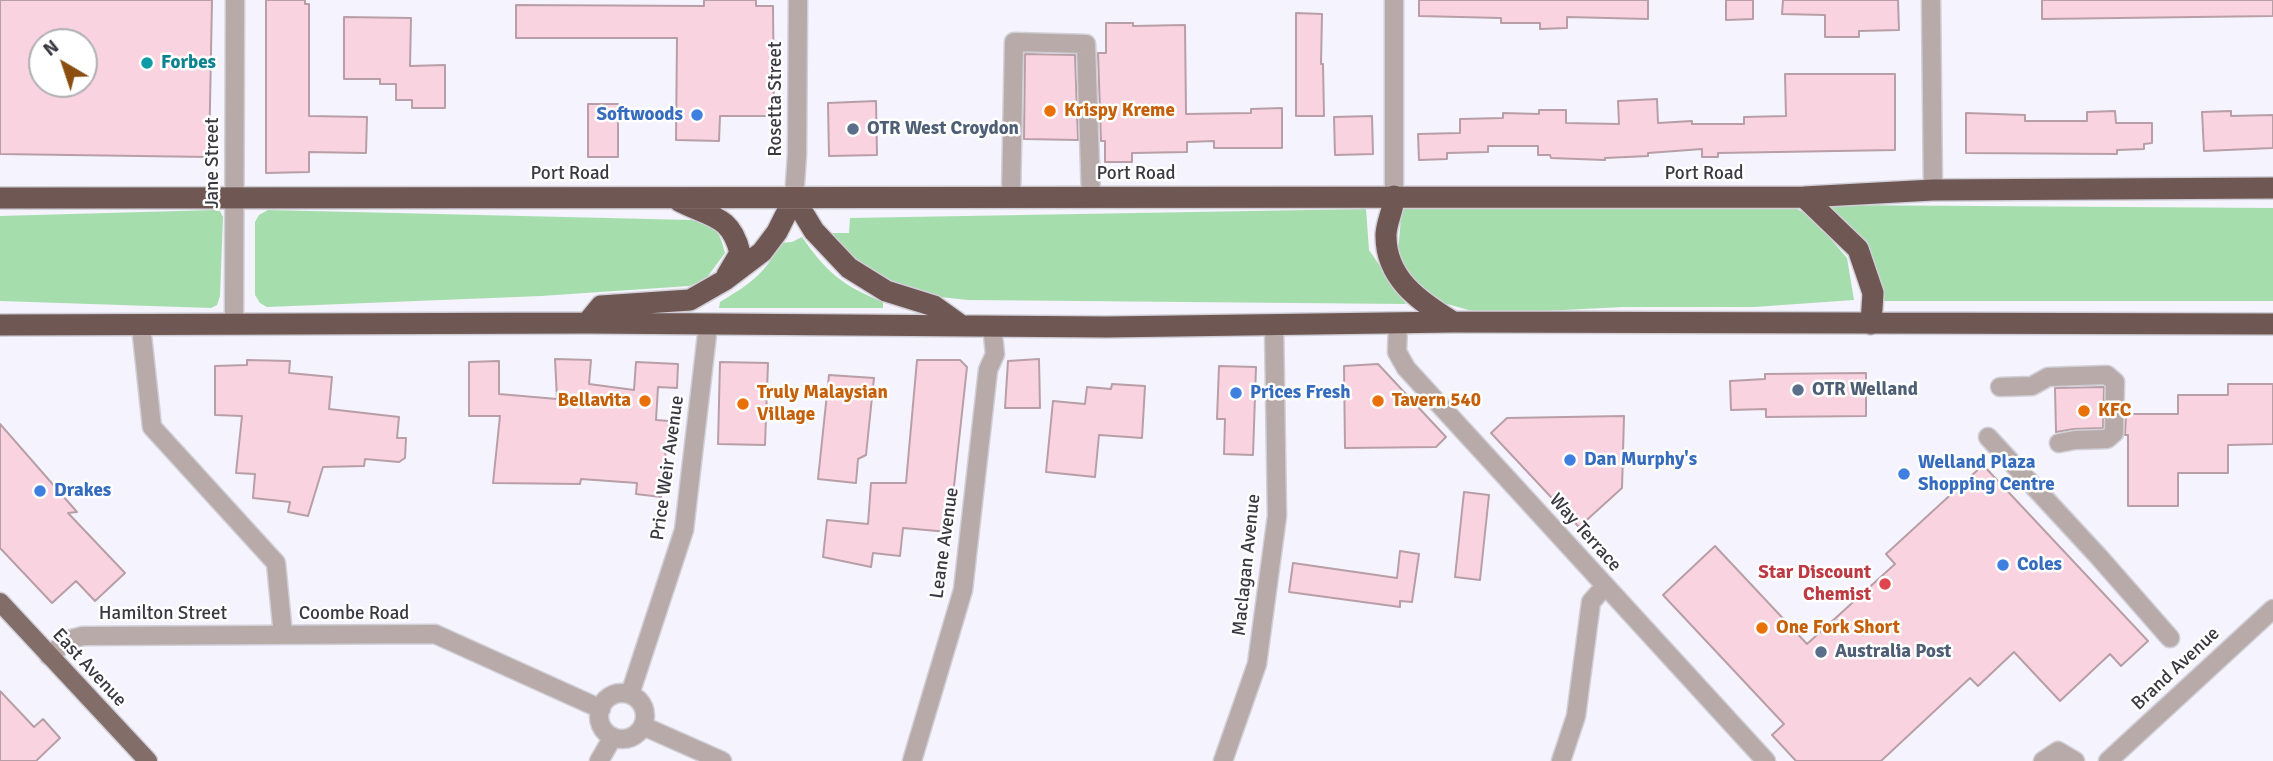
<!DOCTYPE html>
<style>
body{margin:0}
#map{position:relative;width:2273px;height:761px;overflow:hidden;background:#f5f3fd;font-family:Signika,sans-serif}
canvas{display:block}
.north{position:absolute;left:28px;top:28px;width:70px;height:70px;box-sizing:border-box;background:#fff;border:2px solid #b0afb3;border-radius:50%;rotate:321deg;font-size:19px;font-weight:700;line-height:28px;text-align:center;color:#3a3841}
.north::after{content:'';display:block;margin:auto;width:24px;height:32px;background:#8b4e10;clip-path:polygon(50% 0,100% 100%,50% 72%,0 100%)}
</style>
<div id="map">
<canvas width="2273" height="761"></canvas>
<div class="north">N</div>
</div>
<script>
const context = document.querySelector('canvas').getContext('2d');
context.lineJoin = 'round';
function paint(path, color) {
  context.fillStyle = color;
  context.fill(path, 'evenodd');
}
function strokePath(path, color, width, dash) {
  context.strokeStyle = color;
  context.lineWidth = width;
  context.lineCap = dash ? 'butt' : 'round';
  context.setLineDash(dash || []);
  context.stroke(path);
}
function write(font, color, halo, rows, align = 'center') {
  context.font = font + ' Signika,sans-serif';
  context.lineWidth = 5;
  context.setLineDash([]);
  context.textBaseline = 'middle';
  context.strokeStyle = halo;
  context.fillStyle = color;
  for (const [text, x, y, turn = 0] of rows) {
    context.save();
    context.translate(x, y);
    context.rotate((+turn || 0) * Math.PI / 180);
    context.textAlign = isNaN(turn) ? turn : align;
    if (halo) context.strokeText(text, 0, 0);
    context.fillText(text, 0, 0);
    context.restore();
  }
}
paint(new Path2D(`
 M 1787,204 L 1811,216 L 1847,258 L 1854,300 L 1754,307 L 1623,307 L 1483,314 L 1422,297 L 1397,264 L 1402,206 Z
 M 1828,205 L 2273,208 L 2273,301 L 1879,301 L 1870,253 Z
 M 1366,209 L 1369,250 L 1406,304 L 968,300 L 921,295 L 873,277 L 820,233 L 849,233 L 850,218 Z
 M 214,210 L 220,211 L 223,217 L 220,296 L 217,305 L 211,308 L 0,301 L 0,216 Z
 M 268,210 L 692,220 C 716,227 719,229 725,253 L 705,280 L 689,286 L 541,296 L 267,307 L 260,303 L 255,295 L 255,222 L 259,215 Z
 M 802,237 C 826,272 843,286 883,302 L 883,308 L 719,308 L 720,302 C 750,284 764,275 781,243 L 792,242 Z`), '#a6ddad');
const building = new Path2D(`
 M 0,0 L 212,0 L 209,157 L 0,154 ZM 42,42 L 84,42 L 84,84 L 42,84 Z
 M 266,0 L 305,0 L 305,4 L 309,4 L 309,116 L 367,117 L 366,153 L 309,152 L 309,172 L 266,173 Z
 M 704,0 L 756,0 L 756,6 L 773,6 L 774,116 L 720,116 L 719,141 L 676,140 L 677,38 L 516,38 L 516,5 L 704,6 Z
 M 1419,0 L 1648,0 L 1648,19 L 1567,17 L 1567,28 L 1540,29 L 1540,23 L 1501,23 L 1501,18 L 1419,16 Z
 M 1726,0 L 1753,0 L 1753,19 L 1726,20 Z
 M 1783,0 L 1898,0 L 1899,30 L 1859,31 L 1859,37 L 1825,37 L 1825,15 L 1782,14 Z
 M 2042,0 L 2273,0 L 2273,16 L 2042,19 Z
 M 1296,13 L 1322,14 L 1321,64 L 1323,64 L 1324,116 L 1296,116 Z
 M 344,17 L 411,18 L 410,66 L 445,65 L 445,108 L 412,108 L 412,100 L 396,100 L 396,84 L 380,84 L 380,79 L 344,79 Z
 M 1106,23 L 1133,23 L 1133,26 L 1185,25 L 1186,114 L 1251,113 L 1251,109 L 1282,108 L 1282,148 L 1214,148 L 1214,141 L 1187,142 L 1187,152 L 1132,153 L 1132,162 L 1105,162 L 1105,141 L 1101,141 L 1098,53 L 1106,53 Z
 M 1025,54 L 1075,55 L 1078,140 L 1024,139 Z
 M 1785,74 L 1895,74 L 1895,150 L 1718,153 L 1718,157 L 1702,157 L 1702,149 L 1648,153 L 1648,156 L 1605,158 L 1605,160 L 1551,158 L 1550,155 L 1538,155 L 1538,146 L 1488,146 L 1488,152 L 1447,153 L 1447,159 L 1419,160 L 1418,134 L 1460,133 L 1460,119 L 1503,118 L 1503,113 L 1539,114 L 1539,110 L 1566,110 L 1566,123 L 1619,124 L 1618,101 L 1657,99 L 1658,123 L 1692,121 L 1692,124 L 1744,124 L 1744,117 L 1786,116 Z
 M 876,101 L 877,155 L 829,156 L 828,103 Z
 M 588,104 L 618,104 L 618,157 L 588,157 Z
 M 2115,111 L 2116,123 L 2152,123 L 2152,143 L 2144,144 L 2144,149 L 2117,150 L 2117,154 L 1966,153 L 1966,113 L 2025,115 L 2025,121 L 2087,121 L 2087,112 Z
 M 2231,111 L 2231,116 L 2273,115 L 2273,148 L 2204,151 L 2202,112 Z
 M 1372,116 L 1373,154 L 1335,155 L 1334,117 Z
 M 555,359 L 591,360 L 589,384 L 634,390 L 636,362 L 678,364 L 677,388 L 658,387 L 656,420 L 669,421 L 661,497 L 636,494 L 637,483 L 581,479 L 580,484 L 493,483 L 500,416 L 469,416 L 469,362 L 499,361 L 499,394 L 557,399 Z
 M 1039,359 L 1040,408 L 1005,408 L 1008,361 Z
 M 247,360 L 290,361 L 289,373 L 332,377 L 329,409 L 399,417 L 397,438 L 406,438 L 405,458 L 399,462 L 365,459 L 364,466 L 323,467 L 308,516 L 288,512 L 290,502 L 253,498 L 255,474 L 236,473 L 242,416 L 215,415 L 215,366 L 247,365 Z
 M 917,360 L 960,360 L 967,367 L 949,532 L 903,528 L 900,556 L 873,553 L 871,567 L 823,557 L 827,520 L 868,524 L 871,483 L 906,483 Z
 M 720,362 L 768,363 L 765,445 L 718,444 Z
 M 1378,364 L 1446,437 L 1436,447 L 1345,448 L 1344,366 Z
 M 1219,366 L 1256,367 L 1253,455 L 1224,454 L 1225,419 L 1217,419 Z
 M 1866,373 L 1866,416 L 1766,417 L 1766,409 L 1731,410 L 1730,381 L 1765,379 L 1765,374 Z
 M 829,375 L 874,378 L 866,455 L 858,459 L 856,483 L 818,479 Z
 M 1112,384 L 1145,386 L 1142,438 L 1099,435 L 1095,477 L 1046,472 L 1053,401 L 1085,404 L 1087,387 L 1111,389 Z
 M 2228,384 L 2273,384 L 2273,444 L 2228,445 L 2228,473 L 2178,473 L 2178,506 L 2128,506 L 2128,435 L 2125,435 L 2126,414 L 2178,414 L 2178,395 L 2228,395 Z
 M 2104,387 L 2103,428 L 2074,429 L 2056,432 L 2055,388 Z
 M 1624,416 L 1622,488 L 1579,527 L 1491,433 L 1507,418 Z
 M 0,424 L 77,512 L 68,513 L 125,573 L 95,601 L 76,581 L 52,603 L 0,548 Z
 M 1983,465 L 2148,641 L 2121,666 L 2110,654 L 2060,701 L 2014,652 L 1978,686 L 1970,678 L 1881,761 L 1796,761 L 1772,735 L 1784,724 L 1663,595 L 1715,546 L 1807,644 L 1895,564 L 1886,554 Z
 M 1464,492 L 1489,495 L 1480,580 L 1455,577 Z
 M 1400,551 L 1419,554 L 1412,602 L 1400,601 L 1400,607 L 1289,592 L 1293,563 L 1397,578 Z
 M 0,691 L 34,727 L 43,719 L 60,738 L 36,761 L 0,761 Z`);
paint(building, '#f9d4e0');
strokePath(building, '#b89ea6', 2);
const minor = new Path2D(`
 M 1931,0 L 1933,190
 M 1394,196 L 1394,0
 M 1011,197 L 1014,42 L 1086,44 L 1091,197
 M 794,198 L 797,155 L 798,0
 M 1398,324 L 1397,352 L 1406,368 L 1766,761
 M 234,325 L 235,0
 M 141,326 L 152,427 L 276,563 L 283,635
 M 2000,387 L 2032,386 L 2048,377 L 2107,375 L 2115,382 L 2114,433 L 2107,439 L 2075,440 L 2059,443
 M 1988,437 L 2099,557 L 2170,638
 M 49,656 L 68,640 L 83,636 L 435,634 L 601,709
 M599 716a23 23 0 1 1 46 0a23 23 0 1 1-46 0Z
 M 630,694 L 684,530 L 708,326
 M 643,726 L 722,761
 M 599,761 L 613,737
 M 912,761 L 963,590 L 988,370 L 995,354 L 992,326
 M 1223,761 L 1257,664 L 1277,516 L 1274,325
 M 1561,761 L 1576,716 L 1591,602 L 1605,586
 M 2043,761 L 2058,751 L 2075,761
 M 2108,761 L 2273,609`);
const major = new Path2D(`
 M 0,602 L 148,761`);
const highway = new Path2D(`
 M 1394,196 C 1394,209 1387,220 1386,234 C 1385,278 1419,301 1453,322
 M 1804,197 L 1858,249 L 1873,293 L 1871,324
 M 0,198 L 1804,197 L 1933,190 L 2273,188
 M 794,198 L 814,231 L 849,268 L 886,291 L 934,306 L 962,326
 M 679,201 C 709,217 731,214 740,253 L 727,275
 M 587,323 L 601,306 L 690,300 L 725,280 L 762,252 L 777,232 L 794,198
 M 0,325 L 587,323 L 1107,327 L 1453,322 L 2273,324`);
strokePath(minor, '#d0ced7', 21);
strokePath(major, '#d0ced7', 21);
strokePath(highway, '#d0ced7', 24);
strokePath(minor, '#b7aaa8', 18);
strokePath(major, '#826d69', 18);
strokePath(highway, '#6f5753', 21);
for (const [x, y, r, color] of [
 [147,63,7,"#0f9aa8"],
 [1050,111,7,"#e8710a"],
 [697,115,7,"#3f7fe0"],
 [853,129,7,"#5c6f8a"],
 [1798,390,7,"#5c6f8a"],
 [1236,393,7,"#3f7fe0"],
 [645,401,7,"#e8710a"],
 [1378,401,7,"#e8710a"],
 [743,404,7,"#e8710a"],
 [2084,411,7,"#e8710a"],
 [1570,460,7,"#3f7fe0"],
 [1904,474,7,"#3f7fe0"],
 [40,491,7,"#3f7fe0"],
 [2003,565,7,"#3f7fe0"],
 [1885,584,7,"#e0444e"],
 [1762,628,7,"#e8710a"],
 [1821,652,7,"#5c6f8a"]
]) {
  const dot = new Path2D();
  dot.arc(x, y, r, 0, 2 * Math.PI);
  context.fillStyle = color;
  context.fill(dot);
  strokePath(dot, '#fff', 2.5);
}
write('bold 19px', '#0d838f', '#fff', [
 ["Forbes",161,63]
], 'left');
write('19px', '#3a3841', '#fff', [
 ["Rosetta Street",776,99,-90],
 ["Jane Street",213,163,-90],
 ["Port Road",570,174],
 ["Port Road",1136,174],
 ["Port Road",1704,174],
 ["Price Weir Avenue",668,468,-82],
 ["Way Terrace",1585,533,48],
 ["Leane Avenue",945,543,-82],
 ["Maclagan Avenue",1247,565,-84],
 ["Hamilton Street",163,614],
 ["Coombe Road",354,614],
 ["East Avenue",89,668,47],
 ["Brand Avenue",2176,669,-43]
]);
write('bold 19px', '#c56008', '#fff', [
 ["Krispy Kreme",1064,111],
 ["Truly Malaysian",757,393],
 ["Village",757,415],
 ["Bellavita",631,401,"right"],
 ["Tavern 540",1392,401],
 ["KFC",2098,411],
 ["One Fork Short",1776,628]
], 'left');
write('bold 19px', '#366cbe', '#fff', [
 ["Softwoods",683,115,"right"],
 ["Prices Fresh",1250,393],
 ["Dan Murphy's",1584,460],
 ["Welland Plaza",1918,463],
 ["Shopping Centre",1918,485],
 ["Drakes",54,491],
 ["Coles",2017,565]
], 'left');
write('bold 19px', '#4e5e75', '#fff', [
 ["OTR West Croydon",867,129],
 ["OTR Welland",1812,390],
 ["Australia Post",1835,652]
], 'left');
write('bold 19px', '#be3a42', '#fff', [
 ["Star Discount",1871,573],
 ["Chemist",1871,595]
], 'right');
</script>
